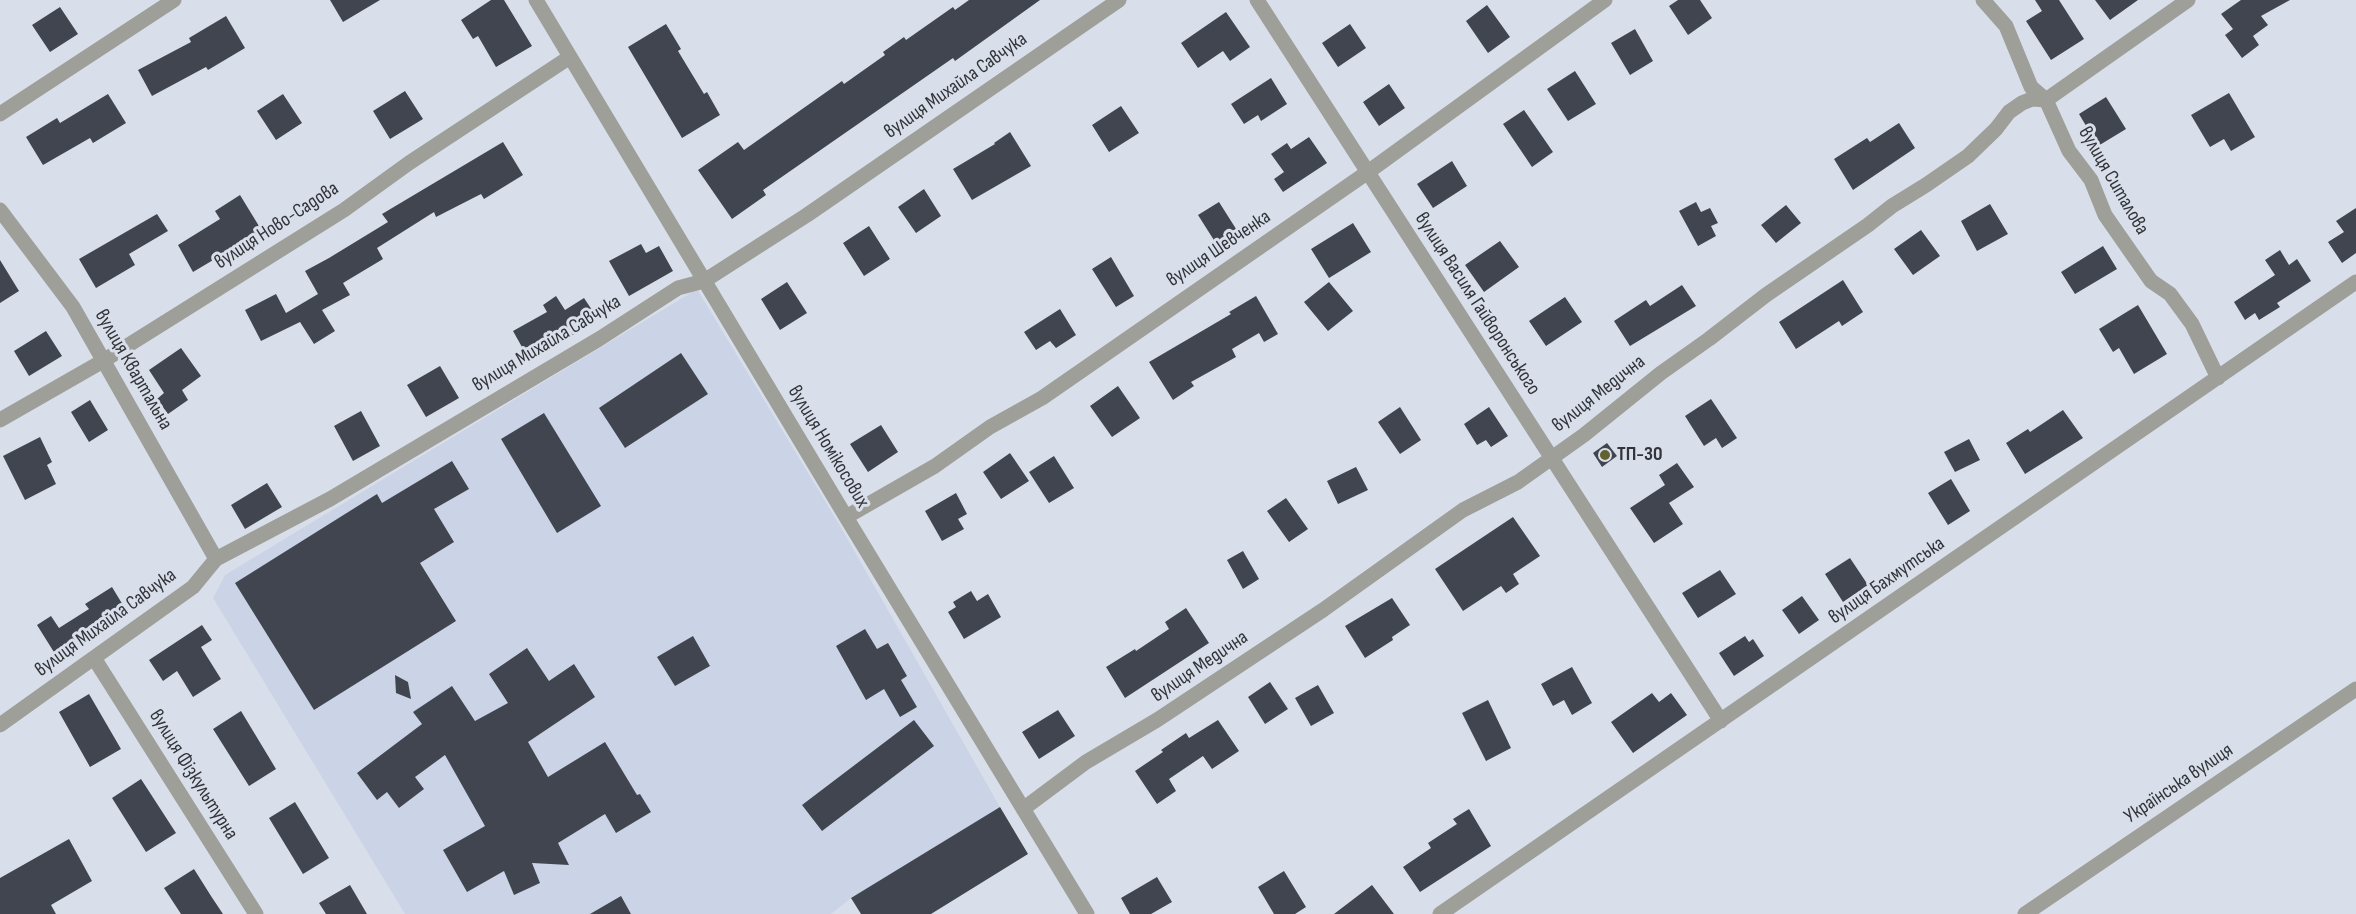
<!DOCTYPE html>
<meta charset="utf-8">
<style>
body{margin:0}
canvas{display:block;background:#d9dfea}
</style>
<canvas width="2356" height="914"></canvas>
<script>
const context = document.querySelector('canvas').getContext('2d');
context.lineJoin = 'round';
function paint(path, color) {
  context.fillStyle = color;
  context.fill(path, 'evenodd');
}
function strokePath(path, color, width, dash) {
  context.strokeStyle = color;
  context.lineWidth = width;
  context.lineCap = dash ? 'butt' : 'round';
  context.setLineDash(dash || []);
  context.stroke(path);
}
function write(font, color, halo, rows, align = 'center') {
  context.font = font + ' "Sofia Sans Condensed",sans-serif';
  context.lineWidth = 6;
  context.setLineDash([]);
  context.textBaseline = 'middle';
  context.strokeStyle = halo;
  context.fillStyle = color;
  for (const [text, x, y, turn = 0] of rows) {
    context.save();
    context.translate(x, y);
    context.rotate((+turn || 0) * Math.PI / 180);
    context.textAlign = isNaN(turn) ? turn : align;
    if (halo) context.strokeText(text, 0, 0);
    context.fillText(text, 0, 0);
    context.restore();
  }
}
paint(new Path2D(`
 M 697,289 L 839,524 L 1000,807 L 851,898 L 831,914 L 405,914 L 213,598 L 225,575 Z`), '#cbd4e6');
paint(new Path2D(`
 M 330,0 L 380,0 L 343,22 Z
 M 491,0 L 504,0 L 532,46 L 496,67 L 478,36 L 473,39 L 461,20 Z
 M 969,0 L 1040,0 L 955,61 L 953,58 L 763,190 L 766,195 L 732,219 L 698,170 L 738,142 L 744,150 L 842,81 L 844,84 L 885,55 L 883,52 L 904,37 L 906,40 L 953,7 L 955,10 Z
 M 1678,0 L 1700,0 L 1712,18 L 1688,35 L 1669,6 Z
 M 2035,0 L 2059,0 L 2084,39 L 2051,60 L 2026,21 L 2042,11 Z
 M 2095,0 L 2138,0 L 2110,20 Z
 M 2241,0 L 2290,0 L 2261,16 L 2268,25 L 2253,36 L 2259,45 L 2242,58 L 2225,35 L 2233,29 L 2221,14 Z
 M 1487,5 L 1510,37 L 1488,53 L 1466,21 Z
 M 60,7 L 78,34 L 50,52 L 32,25 Z
 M 1226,12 L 1250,47 L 1230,61 L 1223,51 L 1198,68 L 1181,43 Z
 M 226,16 L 245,48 L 208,70 L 206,67 L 152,96 L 138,70 L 191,42 L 189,38 Z
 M 666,24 L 681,49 L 678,51 L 704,94 L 707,92 L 720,115 L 682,138 L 628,47 Z
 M 1350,24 L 1366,48 L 1338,67 L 1322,43 Z
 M 1635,29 L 1653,61 L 1630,75 L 1611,43 Z
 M 1575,71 L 1596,104 L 1568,121 L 1547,89 Z
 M 1271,78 L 1287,104 L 1261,121 L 1258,115 L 1244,124 L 1231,104 Z
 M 1389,84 L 1405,108 L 1379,126 L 1363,102 Z
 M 405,91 L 423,119 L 390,139 L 373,111 Z
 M 2229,93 L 2255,137 L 2231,151 L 2224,139 L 2210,147 L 2191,115 Z
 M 108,94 L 126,123 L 93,143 L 90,138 L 43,165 L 26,137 L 57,118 L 60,123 Z
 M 283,94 L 302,123 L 276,140 L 257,111 Z
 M 2106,97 L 2126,129 L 2098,146 L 2079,114 Z
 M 1121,106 L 1139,133 L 1109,152 L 1092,125 Z
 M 1524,110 L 1553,152 L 1532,167 L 1503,124 Z
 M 1899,123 L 1915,148 L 1853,190 L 1834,159 L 1867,138 L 1870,142 Z
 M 1010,132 L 1031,166 L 972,200 L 953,169 L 995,144 L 994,143 Z
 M 1309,137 L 1327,163 L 1283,192 L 1274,179 L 1284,172 L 1271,154 L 1287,143 L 1291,149 Z
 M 503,142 L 523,175 L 484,199 L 481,194 L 436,217 L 434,212 L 377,248 L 383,259 L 343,283 L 350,295 L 322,310 L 335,331 L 314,344 L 300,322 L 261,341 L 245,310 L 276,294 L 286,313 L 318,294 L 305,271 L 329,258 L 388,222 L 382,214 Z
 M 1452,161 L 1467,186 L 1433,208 L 1417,184 Z
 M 924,189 L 941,216 L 916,233 L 898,207 Z
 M 240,195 L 262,231 L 193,272 L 178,245 L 220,219 L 215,211 Z
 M 1219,202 L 1238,232 L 1217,245 L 1198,215 Z
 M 1696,202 L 1701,212 L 1710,208 L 1718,223 L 1711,226 L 1716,236 L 1698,246 L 1679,211 Z
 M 1990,204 L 2008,234 L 1977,251 L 1961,221 Z
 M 1786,205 L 1801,223 L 1776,243 L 1761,225 Z
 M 2356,208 L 2356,253 L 2342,263 L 2328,242 L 2344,232 L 2336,221 Z
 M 157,214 L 168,231 L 129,254 L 135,265 L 96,288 L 79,259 Z
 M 1353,223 L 1371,252 L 1329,278 L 1311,249 Z
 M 869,226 L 890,259 L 864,276 L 843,243 Z
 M 1921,230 L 1940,256 L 1913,275 L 1894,249 Z
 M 1500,241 L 1519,267 L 1484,292 L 1465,265 Z
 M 641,244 L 646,253 L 659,246 L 673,271 L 629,296 L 609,261 Z
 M 2103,246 L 2117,269 L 2075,294 L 2061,272 Z
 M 2280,250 L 2289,265 L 2297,259 L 2311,281 L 2277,303 L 2280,307 L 2259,320 L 2255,313 L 2245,320 L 2234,302 L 2275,275 L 2265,260 Z
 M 1111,257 L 1134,296 L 1116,307 L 1092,269 Z
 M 0,260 L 19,291 L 0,303 Z
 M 1843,280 L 1863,312 L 1842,326 L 1839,321 L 1796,349 L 1779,322 Z
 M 787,282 L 807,313 L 780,330 L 761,299 Z
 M 1329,282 L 1353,311 L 1328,331 L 1304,302 Z
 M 1682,285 L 1696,306 L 1630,346 L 1614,321 L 1646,300 L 1650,306 Z
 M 556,296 L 565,310 L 584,298 L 598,319 L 565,340 L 562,336 L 527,356 L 513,331 L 547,312 L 543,305 Z
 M 1256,296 L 1278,334 L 1264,342 L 1259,333 L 1232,349 L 1236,357 L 1191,382 L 1194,386 L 1173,400 L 1149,362 L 1231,314 L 1229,312 Z
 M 1565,297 L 1582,322 L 1546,346 L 1529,321 Z
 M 2138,305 L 2167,354 L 2134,374 L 2119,348 L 2113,352 L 2099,329 Z
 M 1060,309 L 1076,335 L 1056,348 L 1050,341 L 1036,350 L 1024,332 Z
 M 46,331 L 62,356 L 29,376 L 14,351 Z
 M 181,348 L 201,376 L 182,390 L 188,400 L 168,414 L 157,399 L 164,393 L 149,370 Z
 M 681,353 L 708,394 L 625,448 L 599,408 Z
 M 440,366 L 459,398 L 426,417 L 407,385 Z
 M 1118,386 L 1140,418 L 1112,437 L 1090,406 Z
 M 1711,399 L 1737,438 L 1722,448 L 1716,438 L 1704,446 L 1685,416 Z
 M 90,400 L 108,430 L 89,442 L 71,412 Z
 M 1400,407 L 1421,440 L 1400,454 L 1378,422 Z
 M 1489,407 L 1508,436 L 1491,447 L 1486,440 L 1477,445 L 1464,424 Z
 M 2063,410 L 2083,438 L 2025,474 L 2006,443 L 2028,429 L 2030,432 Z
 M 361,411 L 380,446 L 353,461 L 334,426 Z
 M 544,413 L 601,506 L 557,533 L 501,439 Z
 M 881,425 L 898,452 L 868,472 L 850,444 Z
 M 40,437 L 52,462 L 47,465 L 56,484 L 25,500 L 3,456 Z
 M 1969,439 L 1980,460 L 1955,472 L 1944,452 Z
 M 1607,443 L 1617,456 L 1602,467 L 1593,453 Z
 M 1010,453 L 1029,481 L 1001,499 L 983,472 Z
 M 1054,456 L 1074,488 L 1049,503 L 1029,472 Z
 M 452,461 L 469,489 L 434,509 L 454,542 L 420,563 L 456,621 L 314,710 L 235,583 L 377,494 L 382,503 Z
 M 1677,463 L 1694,487 L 1669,503 L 1683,524 L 1654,543 L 1630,508 L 1665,485 L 1659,475 Z
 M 1356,467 L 1368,490 L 1338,504 L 1327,481 Z
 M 1951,479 L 1970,511 L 1948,525 L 1928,493 Z
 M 267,483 L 282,507 L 245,529 L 231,505 Z
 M 956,493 L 967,514 L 958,519 L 964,529 L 942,541 L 925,511 Z
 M 1286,498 L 1308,529 L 1289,542 L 1267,511 Z
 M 1513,517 L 1540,556 L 1513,574 L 1519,584 L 1506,593 L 1501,586 L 1463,611 L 1435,569 Z
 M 1243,551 L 1259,579 L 1243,589 L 1227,560 Z
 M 1850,558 L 1868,585 L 1843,602 L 1825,574 Z
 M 1720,570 L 1736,594 L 1698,618 L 1682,593 Z
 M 112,587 L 129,615 L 57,657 L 37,625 L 51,616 L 59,628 L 89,609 L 85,604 Z
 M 971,591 L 977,601 L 988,594 L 1001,617 L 964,639 L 948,612 L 956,607 L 953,602 Z
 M 1802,596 L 1819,620 L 1799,634 L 1782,610 Z
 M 1392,598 L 1410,625 L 1392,637 L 1393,640 L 1365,658 L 1345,626 Z
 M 1186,608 L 1209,643 L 1125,698 L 1106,667 L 1135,649 L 1136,651 L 1169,629 L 1165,622 Z
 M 202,625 L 212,640 L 201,647 L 221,679 L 193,697 L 177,671 L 163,681 L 149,660 Z
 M 865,629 L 877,649 L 888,643 L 907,676 L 901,680 L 917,707 L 900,717 L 884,689 L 866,700 L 836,646 Z
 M 693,636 L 710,666 L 675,686 L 657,657 Z
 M 1745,636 L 1749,642 L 1753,639 L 1764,656 L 1734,676 L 1719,653 Z
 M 527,648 L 549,681 L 574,664 L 595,697 L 528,742 L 548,777 L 605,742 L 637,795 L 640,794 L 651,812 L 616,833 L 605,814 L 558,843 L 569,865 L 532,863 L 540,883 L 514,895 L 504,871 L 467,892 L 443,850 L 485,826 L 445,755 L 415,777 L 424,789 L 399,808 L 387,792 L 377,800 L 357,773 L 422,724 L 413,712 L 452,686 L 475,721 L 508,703 L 489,674 Z
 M 1572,667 L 1592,703 L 1572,715 L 1564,700 L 1553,706 L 1541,684 Z
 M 395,675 L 408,682 L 411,699 L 396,693 Z
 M 1270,682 L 1288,709 L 1265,724 L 1248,697 Z
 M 1318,685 L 1334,713 L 1311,726 L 1295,698 Z
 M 1652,693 L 1659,702 L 1671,693 L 1687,715 L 1633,753 L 1611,722 Z
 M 89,694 L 121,749 L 90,767 L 59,712 Z
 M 1488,700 L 1511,748 L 1486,761 L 1462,713 Z
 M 1058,710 L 1075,736 L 1039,759 L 1022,732 Z
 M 241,711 L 276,769 L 249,786 L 213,729 Z
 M 914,720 L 934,746 L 822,831 L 802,805 Z
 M 1218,720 L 1239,751 L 1212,769 L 1203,756 L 1169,779 L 1176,791 L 1157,804 L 1135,771 L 1163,752 L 1161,750 L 1186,733 L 1189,738 Z
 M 141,779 L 176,833 L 146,852 L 112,798 Z
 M 295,802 L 329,858 L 303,874 L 269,818 Z
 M 1000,807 L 1028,854 L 931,914 L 861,914 L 851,898 Z
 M 1469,809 L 1491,846 L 1420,892 L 1403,867 L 1431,848 L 1428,843 L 1457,824 L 1453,819 Z
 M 69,839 L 92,881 L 51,905 L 56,914 L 0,914 L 0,878 Z
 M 194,869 L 211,896 L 223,914 L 181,914 L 164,888 Z
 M 1284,871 L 1306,907 L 1295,914 L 1274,914 L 1258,887 Z
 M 1157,877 L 1172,902 L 1151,914 L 1130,914 L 1121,898 Z
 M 350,885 L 367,914 L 326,914 L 319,903 Z
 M 1372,885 L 1394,914 L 1334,914 Z
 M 621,896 L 631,914 L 590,914 Z`), '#41454f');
strokePath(new Path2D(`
 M 536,0 L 846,517 L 1087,914
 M 1257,0 L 1721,721
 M 1983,0 L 2006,26 L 2031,87 L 2046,100 L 2069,151 L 2091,180 L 2105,215 L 2151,281 L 2170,294 L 2192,324 L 2218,378
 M 0,114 L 174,0
 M 0,210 L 73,307 L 216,559
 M 0,420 L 103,361 L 344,210 L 409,163 L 570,57
 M 846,517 L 935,466 L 990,427 L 1042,398 L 1368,172 L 1605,0
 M 94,658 L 256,914
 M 0,725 L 193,587 L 216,559 L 330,499 L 599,339 L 678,288 L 704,281 L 807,215 L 1119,0
 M 1023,809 L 1086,762 L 1157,720 L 1323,610 L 1463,510 L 1518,482 L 1584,435 L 1661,373 L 1709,339 L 1766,295 L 1868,225 L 1892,206 L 1926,185 L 1968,156 L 1996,129 L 2009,112 L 2022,103 L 2032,99 L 2046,100 L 2188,0
 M 1440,914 L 2356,282
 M 2025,914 L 2356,689`), '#9f9f9a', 15);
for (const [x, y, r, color] of [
 [1605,455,6,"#60622f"]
]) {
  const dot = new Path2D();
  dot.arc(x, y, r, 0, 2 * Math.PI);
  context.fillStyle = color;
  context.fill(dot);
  strokePath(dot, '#d9dfea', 2);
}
write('20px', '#323439', '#d9dfea', [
 ["вулиця Михайла Савчука",956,86,-35],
 ["вулиця Ситалова",2113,181,60],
 ["вулиця Ново-Садова",277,226,-33],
 ["вулиця Шевченка",1219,249,-34],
 ["вулиця Василя Гайворонського",1477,304,57],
 ["вулиця Михайла Савчука",547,344,-31],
 ["вулиця Квартальна",133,370,60],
 ["вулиця Медична",1599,394,-38],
 ["вулиця Номікосових",828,447,59],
 ["вулиця Бахмутська",1887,581,-35],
 ["вулиця Михайла Савчука",106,623,-36],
 ["вулиця Медична",1200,667,-34],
 ["вулиця Фізкультурна",193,775,58],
 ["Українська вулиця",2179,784,-34]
]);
write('bold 20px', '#323439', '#d9dfea', [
 ["ТП-30",1617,455]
], 'left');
</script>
